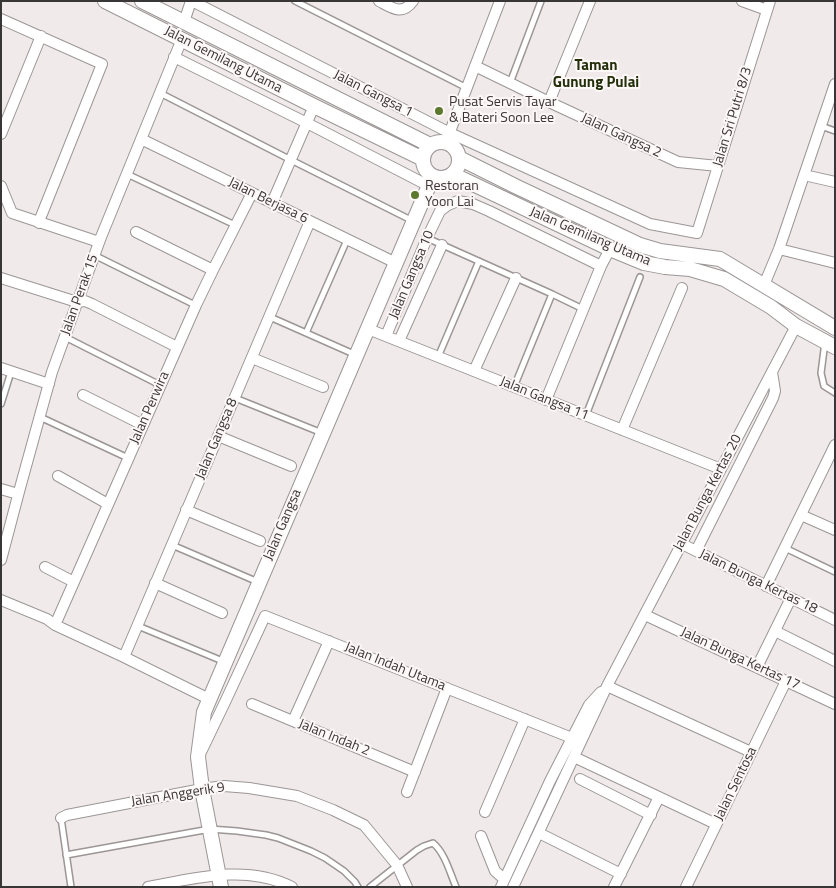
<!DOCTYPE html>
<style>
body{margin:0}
#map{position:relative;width:836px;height:888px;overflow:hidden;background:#f0eaea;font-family:"Titillium Web",sans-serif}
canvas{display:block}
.frame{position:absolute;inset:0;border:2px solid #383636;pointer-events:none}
</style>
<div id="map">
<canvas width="836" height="888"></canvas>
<div class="frame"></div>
</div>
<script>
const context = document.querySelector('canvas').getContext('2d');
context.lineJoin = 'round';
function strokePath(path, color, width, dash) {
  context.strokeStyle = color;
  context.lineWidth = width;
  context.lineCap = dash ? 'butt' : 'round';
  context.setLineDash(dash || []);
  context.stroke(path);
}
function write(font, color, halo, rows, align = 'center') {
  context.font = font + ' "Titillium Web",sans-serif';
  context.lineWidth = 4;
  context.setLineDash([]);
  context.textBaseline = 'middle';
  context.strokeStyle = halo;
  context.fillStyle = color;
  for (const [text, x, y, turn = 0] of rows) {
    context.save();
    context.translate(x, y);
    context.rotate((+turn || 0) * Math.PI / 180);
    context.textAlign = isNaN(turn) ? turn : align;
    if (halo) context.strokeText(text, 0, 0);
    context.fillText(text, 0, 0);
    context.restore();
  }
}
const lane = new Path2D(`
 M 295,1 L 467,88
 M 510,83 L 541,1
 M 160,93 L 291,160 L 413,221
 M 821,126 L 835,131
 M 127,174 L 235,225
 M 427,238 L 552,294 L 583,309
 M 94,255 L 195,305
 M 270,317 L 356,355
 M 306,333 L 347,240
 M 65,337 L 160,385
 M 825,342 L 821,373 L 824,386 L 835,393
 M 438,357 L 479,261
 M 514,387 L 552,294
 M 235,398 L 322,433
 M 1,404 L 11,372
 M 586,415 L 640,277
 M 40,417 L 128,458
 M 172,545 L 258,582
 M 785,548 L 835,572
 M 138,626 L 225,662
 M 61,818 L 71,887
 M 66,855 L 210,829 L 237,831 L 266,835 L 278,838 L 311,851 L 325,858 L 344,871 L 355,882 L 358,887
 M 370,887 L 417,850 L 424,846 L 433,843 C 445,853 450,873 456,887`);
const street = new Path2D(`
 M 192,1 L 450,133 L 650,224 L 697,233 L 770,1
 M 379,1 C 392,8 402,16 413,1
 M 742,1 L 767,10
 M 1,19 L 102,64 L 40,219 L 39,223
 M 184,22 L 191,1
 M 174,57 L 307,123 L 429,186
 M 475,66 L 549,102 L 678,162 L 718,166
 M 549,102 L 590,1
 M 1,134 L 41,36
 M 141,139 L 396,263
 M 446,142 L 500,1
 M 804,175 L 835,182
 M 1,186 L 12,213 L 99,242
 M 272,203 L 314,106
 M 136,232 L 213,270
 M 779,249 L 835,263
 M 1,278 L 77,302 L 85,301 L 92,304 L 177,347
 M 764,285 L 779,249 L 835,84
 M 368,329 L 721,469
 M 386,336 L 427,238 L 440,211 L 448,205 L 458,201 L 473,204 L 489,211 L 601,266
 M 399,341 L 442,245
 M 252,358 L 323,387
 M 1,368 L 49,384
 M 474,371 L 516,278
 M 83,395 L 143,425
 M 546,400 L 601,266 L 610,249
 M 622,430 L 682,288
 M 218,436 L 291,466
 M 58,476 L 108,504
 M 1,489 L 18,494
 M 186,510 L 260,541
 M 801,515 L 835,530
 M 682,544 L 835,620
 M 696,551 L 773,398 L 775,391 L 772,372
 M 1,560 L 20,488 L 52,372 L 101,237 L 182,39
 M 45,567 L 74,582
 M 155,583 L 222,613
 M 766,586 L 835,445
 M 1,600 L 47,619 L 55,625 L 124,657 L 209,699
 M 645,615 L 835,704
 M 55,625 L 196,305 L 213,270 L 252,193
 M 775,631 L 835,661
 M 124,657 L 310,221
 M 757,667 L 791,598
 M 607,686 L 751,752
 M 252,704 L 415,772
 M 293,721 L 329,641
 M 202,750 L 226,700 L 265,616 L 572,738
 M 574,757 L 716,824
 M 580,779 L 651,815
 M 407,792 L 447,688
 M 485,812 L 525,719
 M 61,818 L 67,815 L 202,789 L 224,786 L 249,788 L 297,796 L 333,810 L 364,825 L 397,865 L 407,887
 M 539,833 L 621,874
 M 481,836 L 495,871 L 504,879
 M 148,887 C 196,878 247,864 292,887
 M 501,887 L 550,781 L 589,705 L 601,692
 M 513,887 L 607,686 L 796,326
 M 614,887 L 659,797
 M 686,887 L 786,681`);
const secondary = new Path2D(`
 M 105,1 L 314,106 L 423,159
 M 142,1 L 430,145
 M423 160a18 18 0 1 1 36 0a18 18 0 1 1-36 0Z
 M 459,158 L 515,186 L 640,245 L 660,251 L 720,259 L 835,328
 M 452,174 L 610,249 L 644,263 L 665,267 L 690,269 L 724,279 L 771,307 L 796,326 L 835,347
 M 221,887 L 202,789 L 198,757 L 204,712 L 433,176`);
strokePath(lane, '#9c9696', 8);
strokePath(street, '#9c9696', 12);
strokePath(secondary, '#9c9696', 16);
strokePath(lane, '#fff', 5);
strokePath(street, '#fff', 10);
strokePath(secondary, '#fff', 14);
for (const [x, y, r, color] of [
 [439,111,5,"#5d792e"],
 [415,195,5,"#5d792e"]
]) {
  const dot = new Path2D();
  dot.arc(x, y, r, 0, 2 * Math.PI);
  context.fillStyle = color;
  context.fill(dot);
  strokePath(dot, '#fdf7f7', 2);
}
write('14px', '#383636', '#fdf7f7', [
 ["Jalan Gemilang Utama",223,60,27],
 ["Jalan Gangsa 1",373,94,27],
 ["Jalan Sri Putri 8/3",733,117,-73],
 ["Jalan Gangsa 2",621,136,25],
 ["Jalan Berjasa 6",268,201,26],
 ["Jalan Gemilang Utama",590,237,23],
 ["Jalan Gangsa 10",412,275,-67],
 ["Jalan Perak 15",80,295,-70],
 ["Jalan Gangsa 11",544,399,22],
 ["Jalan Perwira",150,408,-66],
 ["Jalan Gangsa 8",217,439,-67],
 ["Jalan Bunga Kertas 20",708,493,-62],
 ["Jalan Gangsa",283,525,-67],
 ["Jalan Bunga Kertas 18",758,582,26],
 ["Jalan Bunga Kertas 17",740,659,25],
 ["Jalan Indah Utama",395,667,22],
 ["Jalan Indah 2",334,738,22],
 ["Jalan Sentosa",736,784,-64],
 ["Jalan Anggerik 9",178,795,-9]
]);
write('14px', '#383636', '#fdf7f7', [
 ["Pusat Servis Tayar",449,103],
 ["& Bateri Soon Lee",449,119],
 ["Restoran",425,187],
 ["Yoon Lai",425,203]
], 'left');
write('bold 15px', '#222f0a', '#fdf7f7', [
 ["Taman",596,66],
 ["Gunung Pulai",596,83]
]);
</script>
